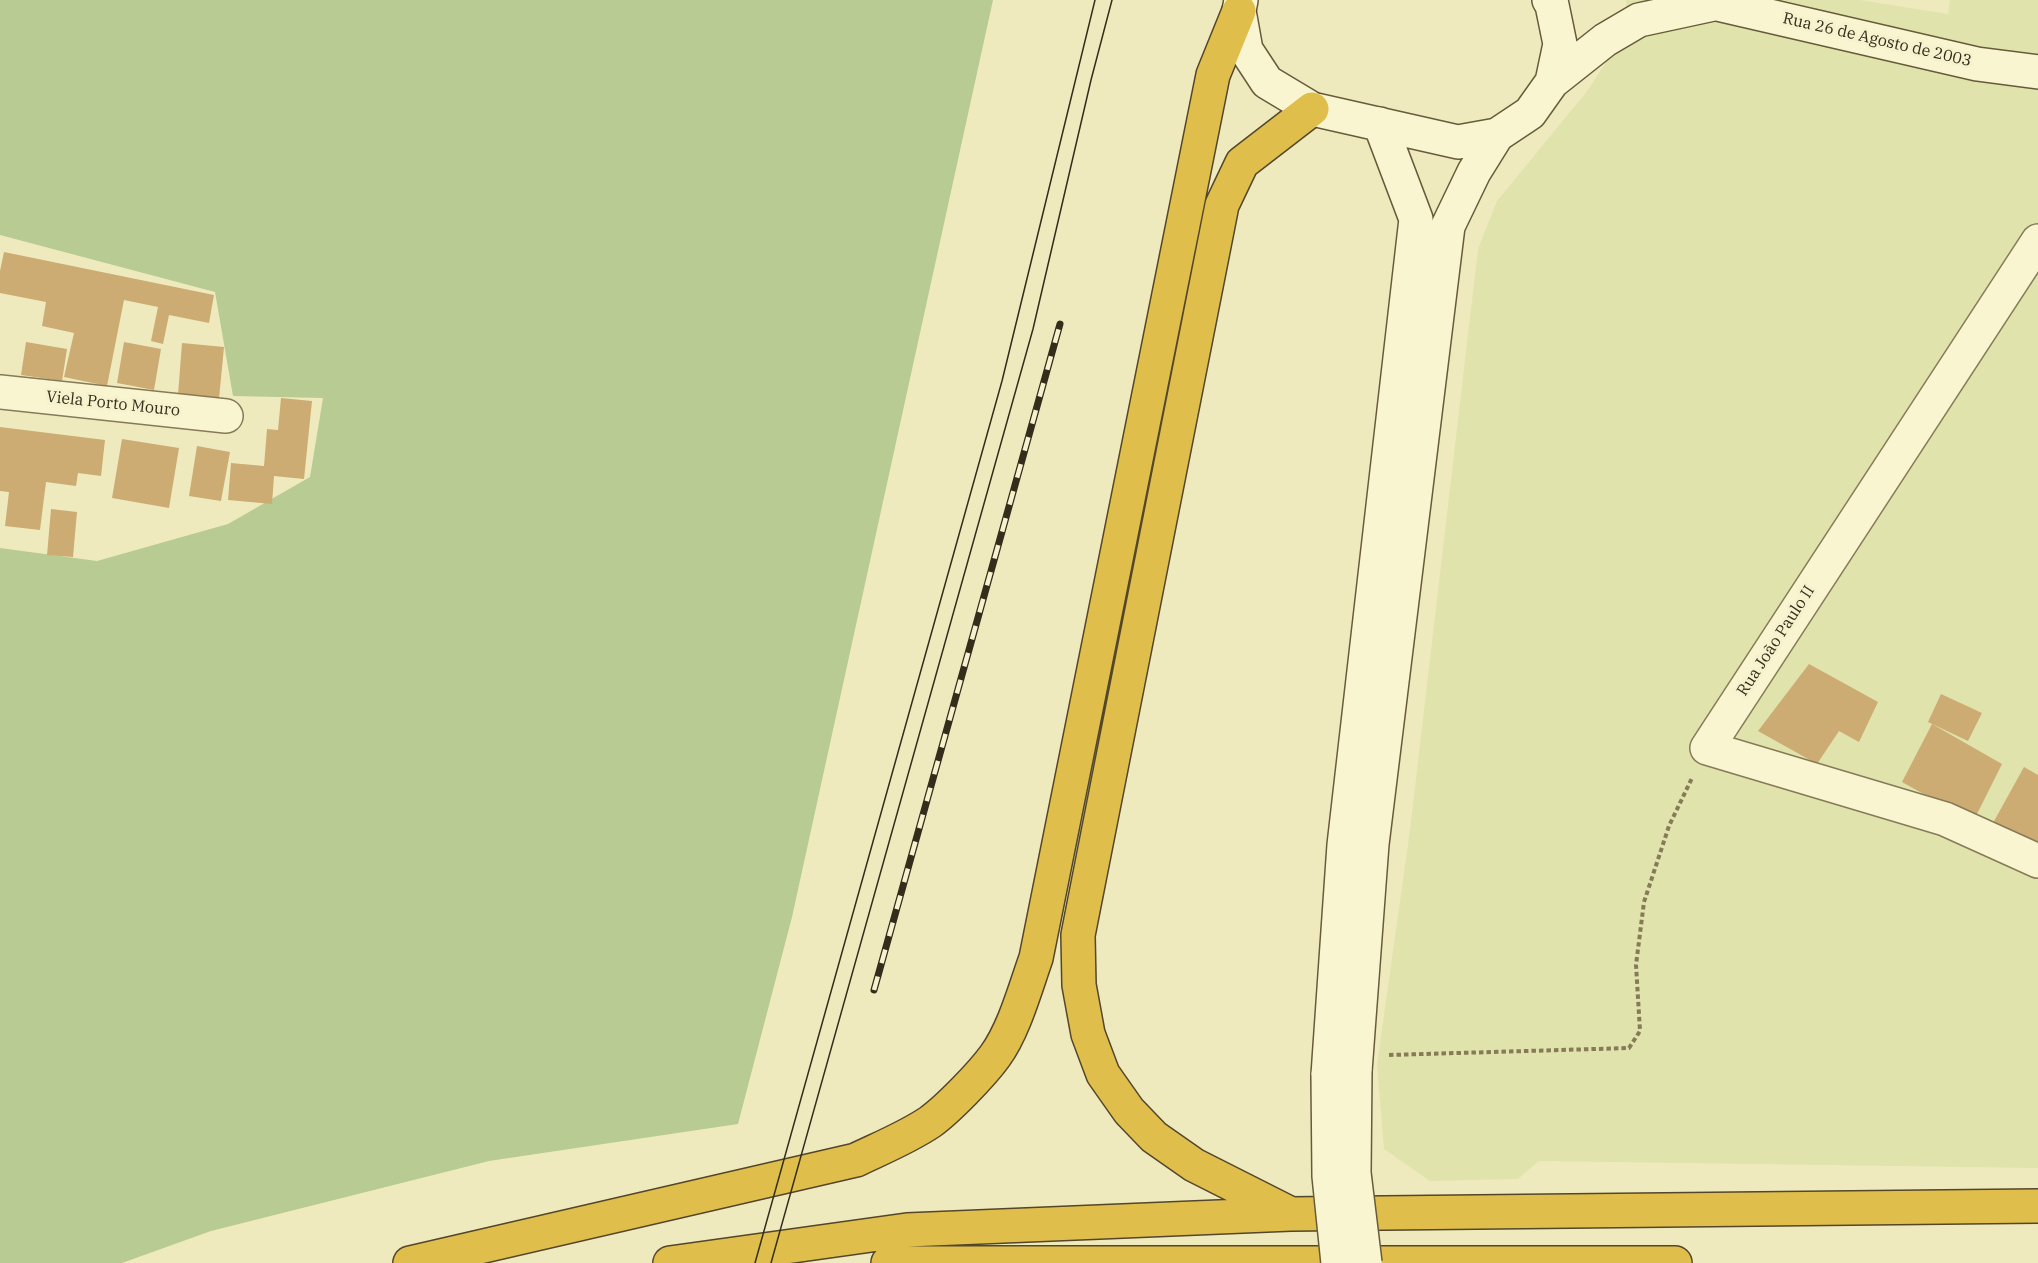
<!DOCTYPE html>
<meta charset="utf-8">
<style>
body{margin:0}
canvas{display:block;background:#eeeabe}
</style>
<canvas width="2038" height="1263"></canvas>
<script>
const context = document.querySelector('canvas').getContext('2d');
context.lineJoin = 'round';
function paint(path, color) {
  context.fillStyle = color;
  context.fill(path, 'evenodd');
}
function strokePath(path, color, width, dash) {
  context.strokeStyle = color;
  context.lineWidth = width;
  context.lineCap = dash ? 'butt' : 'round';
  context.setLineDash(dash || []);
  context.stroke(path);
}
function write(font, color, halo, rows, align = 'center') {
  context.font = font + ' "IBM Plex Serif",serif';
  context.lineWidth = 6;
  context.setLineDash([]);
  context.textBaseline = 'middle';
  context.strokeStyle = halo;
  context.fillStyle = color;
  for (const [text, x, y, turn = 0] of rows) {
    context.save();
    context.translate(x, y);
    context.rotate((+turn || 0) * Math.PI / 180);
    context.textAlign = isNaN(turn) ? turn : align;
    if (halo) context.strokeText(text, 0, 0);
    context.fillText(text, 0, 0);
    context.restore();
  }
}
paint(new Path2D(`
 M 1626,0 L 1860,0 L 1948,14 L 1950,0 L 2038,0 L 2038,1168 L 1539,1161 L 1518,1179 L 1430,1181 L 1384,1149 L 1377,1065 L 1410,830 L 1478,249 L 1497,201 L 1588,90 L 1610,56 L 1627,10 Z`), '#e0e3ab');
paint(new Path2D(`
 M 0,0 L 993,0 L 792,917 L 738,1124 L 489,1161 L 211,1231 L 122,1263 L 0,1263 L 0,548 L 97,561 L 228,524 L 310,477 L 323,398 L 233,396 L 215,292 L 0,235 Z`), '#b8cb92');
paint(new Path2D(`
 M 4,252 L 214,295 L 209,323 L 169,315 L 163,344 L 151,341 L 158,307 L 124,300 L 107,386 L 64,377 L 74,333 L 42,326 L 46,302 L 0,293 L 0,271 Z
 M 26,342 L 67,349 L 62,381 L 21,375 Z
 M 124,342 L 161,349 L 154,390 L 117,383 Z
 M 182,343 L 224,347 L 219,399 L 178,395 Z
 M 281,398 L 312,401 L 304,479 L 274,476 L 272,504 L 228,500 L 231,463 L 264,466 L 267,429 L 278,430 Z
 M 0,427 L 105,440 L 101,476 L 78,473 L 76,486 L 46,482 L 40,530 L 5,526 L 9,492 L 0,491 Z
 M 122,439 L 179,448 L 169,508 L 112,498 Z
 M 197,446 L 230,452 L 221,501 L 189,496 Z
 M 51,509 L 77,512 L 73,557 L 47,555 Z
 M 1809,664 L 1878,702 L 1859,742 L 1839,731 L 1817,764 L 1758,731 Z
 M 1941,694 L 1982,713 L 1968,741 L 1928,722 Z
 M 1932,724 L 2002,764 L 1975,818 L 1938,802 L 1902,782 Z
 M 2024,767 L 2038,775 L 2038,848 L 1993,823 Z`), '#ccac73');
const street = new Path2D(`
 M 2038,241 L 1707,748 L 1945,819 L 2038,861
 M 0,392 L 226,416`);
const secondary = new Path2D(`
 M 1241,0 L 1239,11 L 1246,50 L 1267,82 L 1312,109 L 1458,142 L 1497,135 L 1530,113 L 1552,82 L 1560,44 L 1552,5 L 1549,0
 M 1700,0 L 1977,64 L 2038,72
 M 1552,82 L 1605,40 L 1639,20 L 1718,3
 M 1355,1071 L 1372,844 L 1448,226 L 1474,172 L 1497,135
 M 1328,1075 L 1344,845 L 1416,219 L 1380,124`);
const highway = new Path2D(`
 M 1289,1213 L 1194,1165 L 1154,1137 L 1129,1111 L 1103,1074 L 1088,1034 L 1079,985 L 1078,935 L 1222,205 L 1242,163 L 1312,109
 M 410,1263 L 856,1160 C 881,1148 908,1137 930,1122 C 948,1109 982,1074 995,1056 C 1014,1030 1025,989 1036,958 L 1213,75 L 1239,11
 M 670,1263 L 907,1230 L 1291,1214 L 2038,1206
 M 888,1263 L 1675,1263`);
strokePath(street, '#867a57', 36);
strokePath(secondary, '#675b3a', 36);
strokePath(highway, '#53462b', 36);
strokePath(new Path2D(`
 M 1389,1055 L 1629,1048 L 1640,1031 L 1636,965 L 1644,902 L 1669,826 L 1692,778`), '#867a57', 4, [4.5, 3]);
strokePath(street, '#f9f5d1', 33);
strokePath(secondary, '#f9f5d1', 33);
strokePath(highway, '#dfbe4c', 33);
strokePath(new Path2D(`
 M 755,1263 L 1002,381 L 1095,0
 M 771,1263 L 1033,329 L 1091,80 L 1112,0`), '#352d1b', 1.5);
const rail = new Path2D(`
 M 874,990 L 1060,324`);
strokePath(rail, '#352d1b', 7);
strokePath(rail, '#f5f2cd', 4.5, [14]);
const secondaryBridge = new Path2D(`
 M 1355,1071 L 1354,1173 L 1365,1263
 M 1328,1075 L 1329,1176 L 1338,1263`);
strokePath(secondaryBridge, '#675b3a', 36, []);
strokePath(secondaryBridge, '#f9f5d1', 33);
write('16px', '#352d1b', '#f5f2cd', [
 ["Rua 26 de Agosto de 2003",1877,40,13],
 ["Viela Porto Mouro",113,404,6],
 ["Rua João Paulo II",1776,641,-57]
]);
</script>
